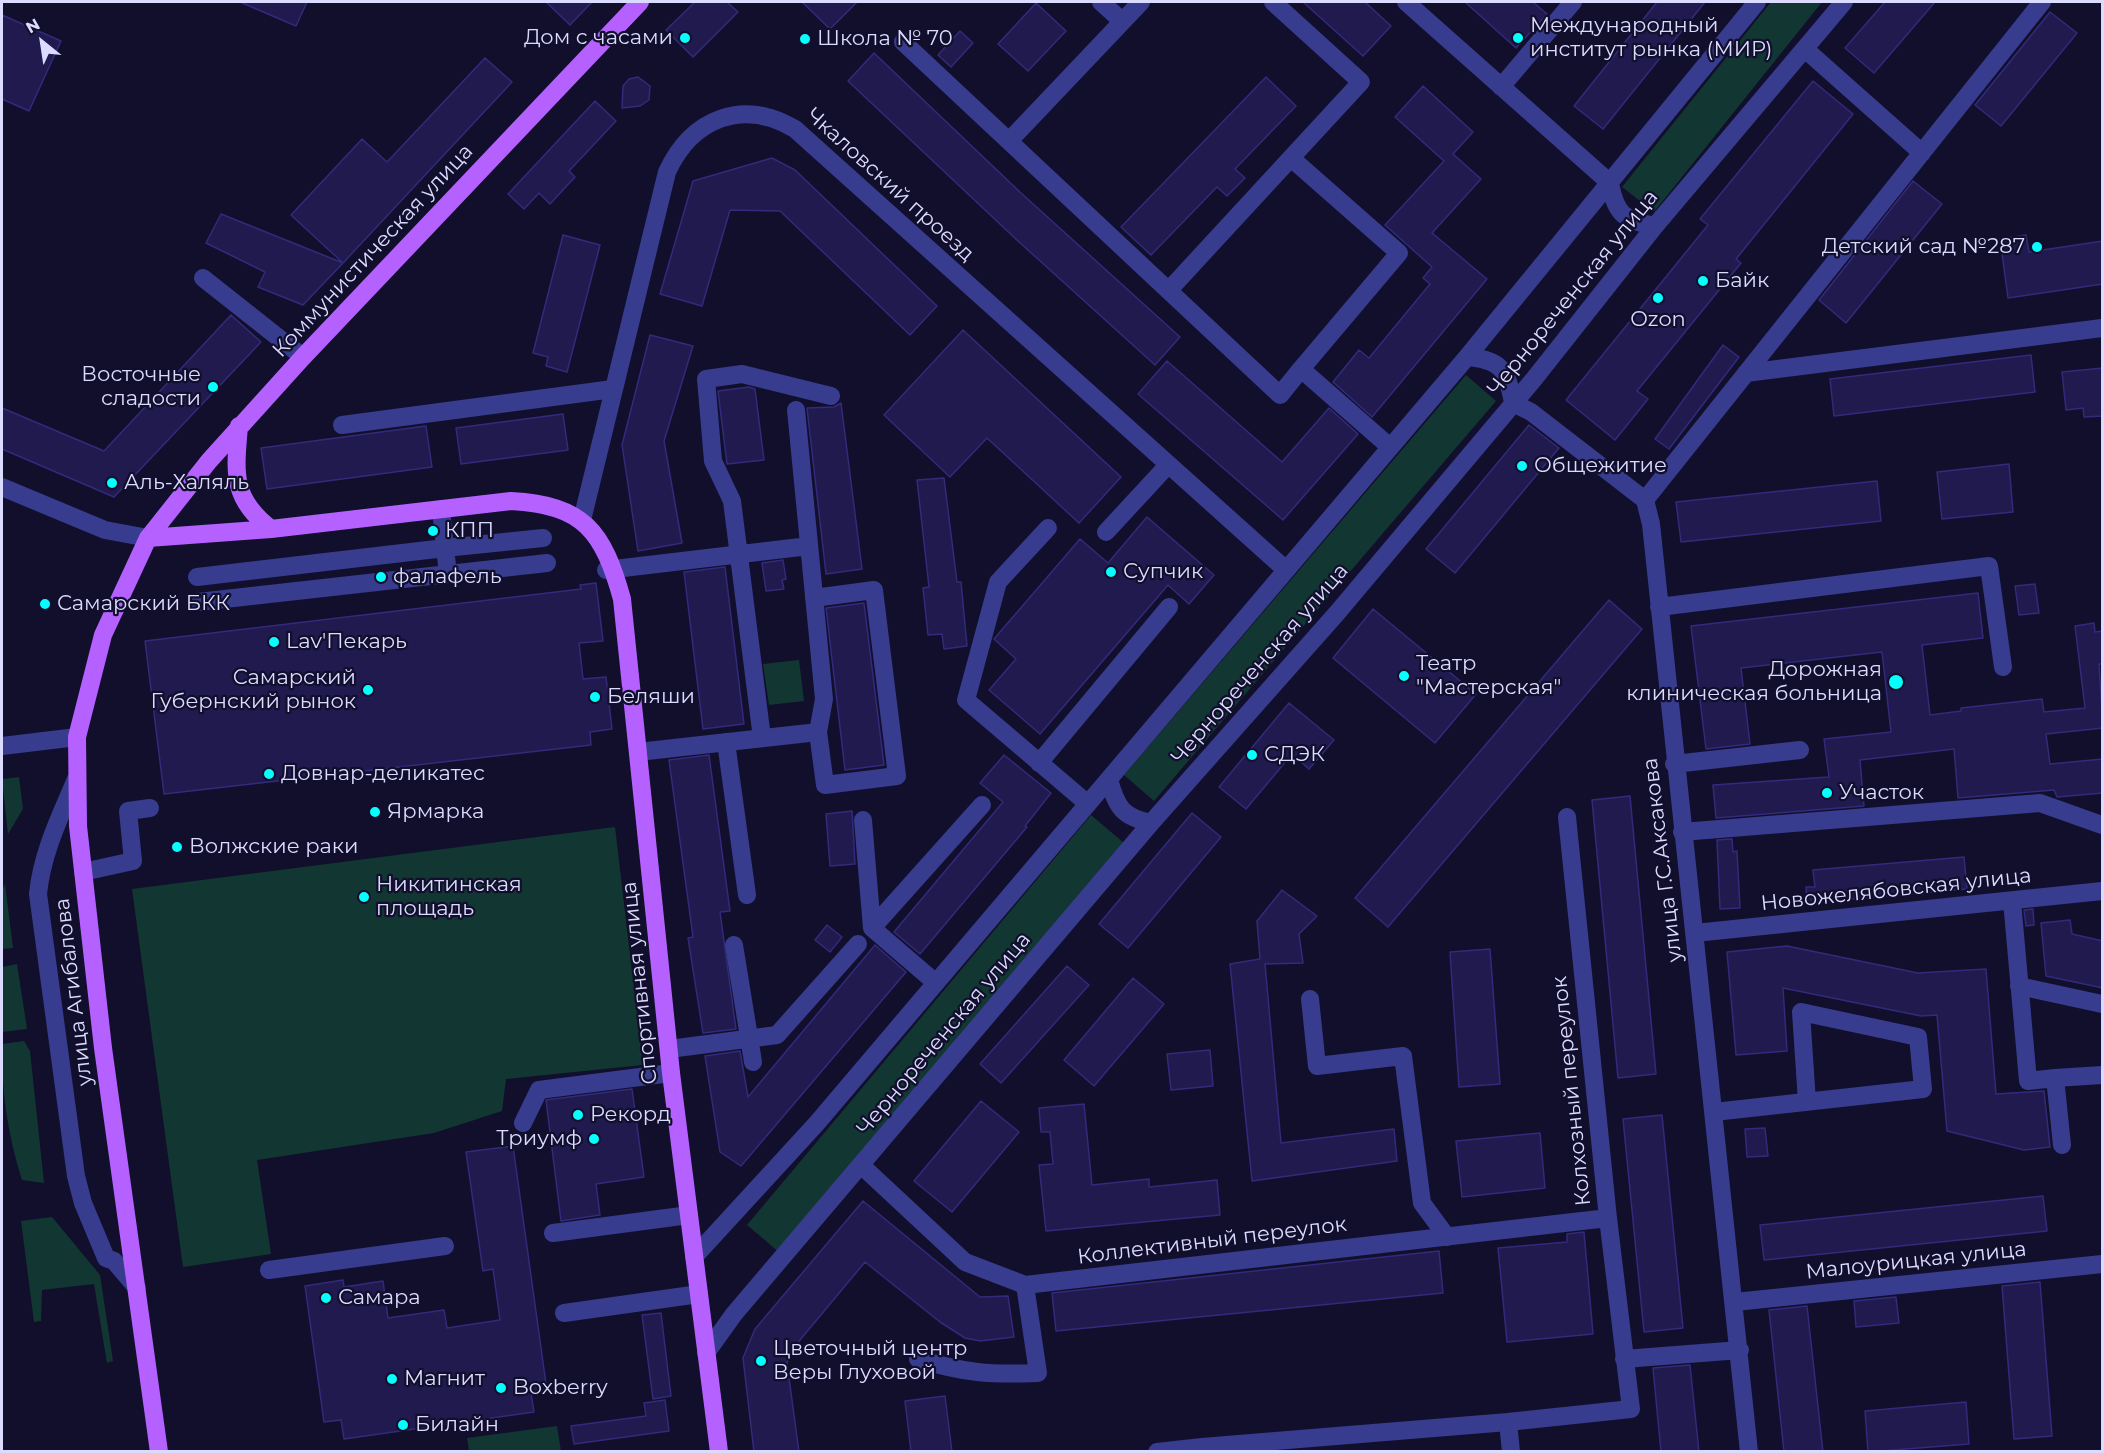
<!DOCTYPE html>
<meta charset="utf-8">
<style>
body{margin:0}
#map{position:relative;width:2104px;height:1453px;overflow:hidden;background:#110f2c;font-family:Montserrat,sans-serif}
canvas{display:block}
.frame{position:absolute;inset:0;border:3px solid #dbdaff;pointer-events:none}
.north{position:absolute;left:12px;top:12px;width:60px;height:60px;-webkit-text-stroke:4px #110f2c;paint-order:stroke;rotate:330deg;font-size:16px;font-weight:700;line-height:24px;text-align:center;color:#dbdaff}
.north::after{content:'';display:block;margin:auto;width:21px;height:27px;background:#dbdaff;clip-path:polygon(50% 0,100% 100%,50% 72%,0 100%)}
</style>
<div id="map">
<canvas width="2104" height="1453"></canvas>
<div class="frame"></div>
<div class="north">N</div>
</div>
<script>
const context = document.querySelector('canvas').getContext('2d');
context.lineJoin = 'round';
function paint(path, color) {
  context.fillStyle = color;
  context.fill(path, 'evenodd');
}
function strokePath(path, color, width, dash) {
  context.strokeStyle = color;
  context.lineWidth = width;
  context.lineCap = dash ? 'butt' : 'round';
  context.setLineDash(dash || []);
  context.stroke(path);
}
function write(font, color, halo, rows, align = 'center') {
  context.font = font + ' Montserrat,sans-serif';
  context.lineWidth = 4.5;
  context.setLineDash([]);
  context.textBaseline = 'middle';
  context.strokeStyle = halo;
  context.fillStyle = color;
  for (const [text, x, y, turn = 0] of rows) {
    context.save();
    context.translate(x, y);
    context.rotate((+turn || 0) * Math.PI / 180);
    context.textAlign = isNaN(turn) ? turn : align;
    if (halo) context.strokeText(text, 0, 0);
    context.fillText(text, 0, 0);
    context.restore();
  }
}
paint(new Path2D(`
 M 1771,2 L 1822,2 L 1654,212 L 1622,187 Z
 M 1466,375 L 1496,401 L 1154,801 L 1124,775 Z
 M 799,660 L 804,701 L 769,705 L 763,664 Z
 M 19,777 L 23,809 L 8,834 L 2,779 Z
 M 1091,815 L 1124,843 L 780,1253 L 747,1225 Z
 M 615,827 L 643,1065 L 506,1079 L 502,1111 L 434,1133 L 257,1160 L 271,1254 L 183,1267 L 132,889 Z
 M 5,884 L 13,948 L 2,949 L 2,890 Z
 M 17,964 L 27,1029 L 2,1032 L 2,967 Z
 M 24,1041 L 30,1051 L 44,1183 L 22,1180 C 8,1136 1,1090 2,1044 Z
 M 52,1217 L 100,1275 L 113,1361 L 107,1363 L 94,1284 L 42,1290 L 41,1321 L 34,1322 L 21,1221 Z
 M 557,1426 L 561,1451 L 469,1451 L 467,1438 Z`), '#123732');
const building = new Path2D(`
 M 240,2 L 307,2 L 296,26 Z
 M 546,2 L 592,2 L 570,25 Z
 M 695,2 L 727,2 L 738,12 L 693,57 L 666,30 Z
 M 802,2 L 857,2 L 830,29 Z
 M 1303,2 L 1365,2 L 1391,26 L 1363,56 Z
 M 1465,2 L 1533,2 L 1547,14 L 1516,48 Z
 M 1657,2 L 1705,2 L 1603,129 L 1574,106 Z
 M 1885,2 L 1935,2 L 1874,73 L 1845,48 Z
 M 1036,3 L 1066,31 L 1028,71 L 998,44 Z
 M 2050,12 L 2077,33 L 2001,126 L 1975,105 Z
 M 2,15 L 61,41 L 29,111 L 2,99 Z
 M 960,31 L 973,43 L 951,67 L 938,55 Z
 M 874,53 L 1021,193 L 1180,337 L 1155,365 L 1018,241 L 848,81 Z
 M 485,58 L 512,82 L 343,263 L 291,215 L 362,139 L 387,162 Z
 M 638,77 L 650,86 L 649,100 L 640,106 L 622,108 L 623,86 L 629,79 Z
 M 1266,77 L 1296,106 L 1235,169 L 1245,178 L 1227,196 L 1217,187 L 1151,255 L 1121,227 Z
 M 1813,81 L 1853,114 L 1736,259 L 1741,263 L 1637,391 L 1648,399 L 1615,440 L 1566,400 L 1708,225 L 1700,219 Z
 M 1423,86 L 1473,132 L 1453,154 L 1481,179 L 1432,233 L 1487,279 L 1372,417 L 1333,382 L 1359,350 L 1369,358 L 1430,284 L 1423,278 L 1432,267 L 1385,225 L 1444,161 L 1395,117 Z
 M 595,101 L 616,121 L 569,171 L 575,177 L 550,204 L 539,193 L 524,209 L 508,194 Z
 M 772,158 L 795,170 L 937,306 L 910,335 L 780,211 L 730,210 L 702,306 L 660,294 L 693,181 Z
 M 1913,181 L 1942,204 L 1846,323 L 1819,300 Z
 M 221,214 L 343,263 L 303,305 L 258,287 L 265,272 L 206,243 Z
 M 563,235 L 600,245 L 567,372 L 546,366 L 548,357 L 533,353 Z
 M 2026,235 L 2029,252 L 2103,241 L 2103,284 L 2008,298 L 2000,239 Z
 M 231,315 L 261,342 L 114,497 L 2,449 L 2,408 L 104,451 Z
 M 963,330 L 1121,477 L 1079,523 L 987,438 L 950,477 L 884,415 Z
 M 650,335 L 693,346 L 664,441 L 682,543 L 638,551 L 622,445 Z
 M 1723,345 L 1739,357 L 1669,449 L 1655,439 Z
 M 2031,355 L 2035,392 L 1834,416 L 1830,379 Z
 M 1167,361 L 1282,462 L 1329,408 L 1358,434 L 1283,520 L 1138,394 Z
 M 2103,368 L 2103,416 L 2084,417 L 2083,408 L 2066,410 L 2062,372 Z
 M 749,387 L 755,389 L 764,460 L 727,464 L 718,391 Z
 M 841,403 L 862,569 L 826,574 L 807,408 L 834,407 Z
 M 563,414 L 568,450 L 461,464 L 456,428 Z
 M 1529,425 L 1559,448 L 1455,573 L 1426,549 Z
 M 426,426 L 432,467 L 267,489 L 261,448 Z
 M 2009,464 L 2013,512 L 1942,519 L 1937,472 Z
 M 944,478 L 957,582 L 961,582 L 967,646 L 944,649 L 942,634 L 928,635 L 923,588 L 929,587 L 917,480 Z
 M 1877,481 L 1881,521 L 1681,542 L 1676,502 Z
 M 1147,517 L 1214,575 L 1189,604 L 1168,585 L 1040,734 L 989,690 L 1016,659 L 994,639 L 1080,539 L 1108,563 Z
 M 783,560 L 786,579 L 782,580 L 784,589 L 766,591 L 762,563 Z
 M 725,567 L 744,724 L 703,729 L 684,572 Z
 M 596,583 L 603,641 L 579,643 L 583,679 L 606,677 L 612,729 L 590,732 L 591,745 L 164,794 L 145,641 L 581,589 L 580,585 Z
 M 2035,584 L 2039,613 L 2019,615 L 2015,586 Z
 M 1978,593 L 1983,638 L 1922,645 L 1930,715 L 1961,711 L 1961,708 L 2042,699 L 2044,712 L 2085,708 L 2075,626 L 2094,623 L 2095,632 L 2103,631 L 2103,664 L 2099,664 L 2103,728 L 2046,734 L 2050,764 L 2103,759 L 2103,793 L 2057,797 L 2054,790 L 1958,798 L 1954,749 L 1860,760 L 1864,806 L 1716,818 L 1713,785 L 1829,777 L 1824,739 L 1891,732 L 1882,652 L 1741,668 L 1750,744 L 1706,749 L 1691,626 Z
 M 1609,600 L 1642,629 L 1388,927 L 1355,898 Z
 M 864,603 L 884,765 L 845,770 L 826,608 Z
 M 1373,609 L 1476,694 L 1435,743 L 1333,658 Z
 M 1289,703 L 1334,740 L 1309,769 L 1292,754 L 1246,809 L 1219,787 Z
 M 709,755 L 730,911 L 720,912 L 736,1029 L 703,1033 L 688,938 L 693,937 L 669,760 Z
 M 1004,755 L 1051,793 L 1025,826 L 1027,827 L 920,954 L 894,932 L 1003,802 L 980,783 Z
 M 1630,796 L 1656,1074 L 1618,1078 L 1592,800 Z
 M 852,811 L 855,864 L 830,866 L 826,814 Z
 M 1192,813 L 1221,837 L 1128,948 L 1099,924 Z
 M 1732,839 L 1733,852 L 1737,851 L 1740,908 L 1720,909 L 1717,840 Z
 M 1964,857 L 1967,889 L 1807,903 L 1806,887 L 1815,887 L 1813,870 Z
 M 1282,890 L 1317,916 L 1299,934 L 1303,963 L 1265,964 L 1281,1143 L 1394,1129 L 1397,1161 L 1252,1181 L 1230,964 L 1260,959 L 1257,921 Z
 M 2033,909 L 2034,925 L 2026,926 L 2024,910 Z
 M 2070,920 L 2072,934 L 2103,941 L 2103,988 L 2046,976 L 2041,923 Z
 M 827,925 L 842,937 L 830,952 L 815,940 Z
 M 875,945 L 906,972 L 741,1166 L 720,1152 L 705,1056 L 740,1051 L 748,1097 Z
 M 1787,946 L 1918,973 L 1986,969 L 1996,1094 L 2044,1091 L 2050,1147 L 2024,1150 L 1947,1131 L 1937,1015 L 1921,1016 L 1783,988 L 1787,1051 L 1736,1055 L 1727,952 Z
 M 1490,949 L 1500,1084 L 1459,1087 L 1450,952 Z
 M 1067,966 L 1089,985 L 1001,1083 L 980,1064 Z
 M 1133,978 L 1164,1004 L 1094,1086 L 1064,1060 Z
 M 1210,1050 L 1213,1086 L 1171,1090 L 1167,1054 Z
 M 632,1089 L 644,1177 L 596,1184 L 600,1215 L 561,1221 L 546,1100 Z
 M 981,1101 L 1019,1132 L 952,1212 L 914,1181 Z
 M 1084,1104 L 1092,1185 L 1149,1179 L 1149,1187 L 1217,1180 L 1220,1215 L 1046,1231 L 1039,1165 L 1053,1164 L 1050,1132 L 1041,1132 L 1039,1108 Z
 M 1662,1115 L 1683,1328 L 1644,1332 L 1623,1119 Z
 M 1765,1128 L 1768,1156 L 1747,1157 L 1745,1129 Z
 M 1540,1133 L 1545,1188 L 1462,1197 L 1456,1141 Z
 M 513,1146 L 547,1391 L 531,1393 L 534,1412 L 344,1439 L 341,1420 L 324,1422 L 305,1286 L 343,1280 L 344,1287 L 383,1281 L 388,1318 L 444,1310 L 447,1328 L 500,1320 L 493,1269 L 483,1271 L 466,1152 Z
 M 2043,1196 L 2047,1231 L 1764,1260 L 1760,1225 Z
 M 863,1201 L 980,1297 L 1008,1296 L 1014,1337 L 980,1341 L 965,1338 L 940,1322 L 865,1262 L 790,1352 L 787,1363 L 799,1452 L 754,1452 L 743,1358 L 755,1329 Z
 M 1584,1232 L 1593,1334 L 1507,1342 L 1498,1248 L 1567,1242 L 1567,1234 Z
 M 1439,1251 L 1443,1293 L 1056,1331 L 1052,1293 Z
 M 2040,1282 L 2052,1436 L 2014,1439 L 2002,1286 Z
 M 1896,1297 L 1899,1323 L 1856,1327 L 1854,1301 Z
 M 1807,1306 L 1823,1452 L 1784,1452 L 1769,1310 Z
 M 661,1313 L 671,1396 L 653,1399 L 642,1315 Z
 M 1690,1365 L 1699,1452 L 1661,1452 L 1653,1368 Z
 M 945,1396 L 952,1452 L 911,1452 L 905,1401 Z
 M 665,1400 L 669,1431 L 574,1444 L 571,1426 L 646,1416 L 644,1403 Z
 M 1966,1402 L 1969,1444 L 1868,1452 L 1865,1411 Z`);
paint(building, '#201a4f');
strokePath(building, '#332a7c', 1.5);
strokePath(new Path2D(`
 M 1101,2 L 1122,21
 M 1406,2 L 1610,183 C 1616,215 1624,220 1655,226
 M 903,42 L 1280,395 L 1301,369 L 1390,447
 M 1806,50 L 1922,153
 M 1501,87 L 1573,2
 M 1009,141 L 1141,2
 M 1291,158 L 1399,253 L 1301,369
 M 203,278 L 303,357
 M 1169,290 L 1361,82 L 1273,2
 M 1467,357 C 1502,360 1507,370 1513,403
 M 1746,373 L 2102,328
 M 1513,403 L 1531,412 L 1645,500 L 1651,524 L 1749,1452
 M 796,410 L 824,699 L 818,732 L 825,785 L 897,776 L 874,590 L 814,598
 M 342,425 L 613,389
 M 2,487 L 105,530 L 148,538
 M 1645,500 L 2042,2
 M 582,520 L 667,172 C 692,118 743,98 795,129 L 1285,569
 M 1048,528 L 998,582 L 966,700 L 1088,804
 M 1106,532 L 1168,465
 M 606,570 L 809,546
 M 448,574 L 445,548 L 543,538
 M 197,577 L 445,548 L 441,509
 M 198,602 L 547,563
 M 1659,607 L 1989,566 L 2003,667
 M 762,738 L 732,501 L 713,461 L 706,379 L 742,374 L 831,396
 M 726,742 L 747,895
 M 2,746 L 77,737
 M 638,752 L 818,732
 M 1039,763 L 1169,607
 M 1674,764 L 1800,750
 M 76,779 C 60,817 42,853 38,894 L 76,1176 L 83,1203 L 106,1258 L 114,1261 L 137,1288
 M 1109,780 C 1117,807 1122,817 1151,823
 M 863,820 L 872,928 L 936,983
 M 1682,832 L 2040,803 L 2102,825
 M 83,872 L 133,861 L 128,811 L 150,808
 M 2012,901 L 2028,1081 L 2055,1078 L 2062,1145
 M 872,928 L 982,805
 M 1695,933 L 2102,891
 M 734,945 L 753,1062
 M 2019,986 L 2102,1004
 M 1310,999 L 1317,1066 L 1403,1056 L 1422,1203 L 1447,1237
 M 669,1049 L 777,1035 L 858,944
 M 2055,1078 L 2102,1075
 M 1714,1112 L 1923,1089 L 1918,1037 L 1801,1012 L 1807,1102
 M 523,1123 L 539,1090 L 671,1073
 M 862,1166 L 965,1262 L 1025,1285 L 1608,1218
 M 553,1233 L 689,1215
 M 694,1257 L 817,1123 L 1467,357 L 1757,2
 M 269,1270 L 445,1246
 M 1735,1302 L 2102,1264
 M 564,1313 L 699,1294
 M 706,1353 L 734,1314 L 1151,823 L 1337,613 L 1534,379 L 1655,226 L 1844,2
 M 918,1359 C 965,1373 989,1375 1038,1373 L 1025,1285
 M 1624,1359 L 1740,1350
 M 1508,1422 L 1631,1409 L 1608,1218 L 1567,817
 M 1157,1452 L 1202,1447
 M 1203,1452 L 1202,1447 L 1508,1422 L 1511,1452`), '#373c8e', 18);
strokePath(new Path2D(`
 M 239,426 C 235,473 231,498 271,529
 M 148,538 L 271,529 L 511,501 C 584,505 603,531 622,599 L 671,1073 L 719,1452
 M 159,1452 L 103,1048 L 78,826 L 77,737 L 103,635 L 148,538 L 209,461 L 303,357 L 640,2`), '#b561ff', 18);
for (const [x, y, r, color] of [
 [685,38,6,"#06feff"],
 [1518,38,6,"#06feff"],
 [805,39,6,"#06feff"],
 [2037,247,6,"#06feff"],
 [1703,281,6,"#06feff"],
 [1658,298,6,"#06feff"],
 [213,387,6,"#06feff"],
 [1522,466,6,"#06feff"],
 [112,483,6,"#06feff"],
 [433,531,6,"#06feff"],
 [1111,572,6,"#06feff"],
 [381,577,6,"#06feff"],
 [45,604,6,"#06feff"],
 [274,642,6,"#06feff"],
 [1404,676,6,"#06feff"],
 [1896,682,8,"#06feff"],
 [368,690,6,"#06feff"],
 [595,697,6,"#06feff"],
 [1252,755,6,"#06feff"],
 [269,774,6,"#06feff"],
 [1827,793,6,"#06feff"],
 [375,812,6,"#06feff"],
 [177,847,6,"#06feff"],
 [364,897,6,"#06feff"],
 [578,1115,6,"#06feff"],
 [594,1139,6,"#06feff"],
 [326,1298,6,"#06feff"],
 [761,1361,6,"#06feff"],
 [392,1379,6,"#06feff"],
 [501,1388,6,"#06feff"],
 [403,1425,6,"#06feff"]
]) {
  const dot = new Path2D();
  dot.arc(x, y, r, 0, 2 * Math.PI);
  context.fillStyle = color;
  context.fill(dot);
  strokePath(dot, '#110f2c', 2);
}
write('21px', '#dbdaff', '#110f2c', [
 ["Международный",1530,26],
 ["институт рынка (МИР)",1530,50],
 ["Дом с часами",673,38,"right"],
 ["Школа № 70",817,39],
 ["Детский сад №287",2025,247,"right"],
 ["Байк",1715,281],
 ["Ozon",1658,320,"center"],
 ["Восточные",201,375,"right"],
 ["сладости",201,399,"right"],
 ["Общежитие",1534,466],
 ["Аль-Халяль",124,483],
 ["КПП",445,531],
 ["Супчик",1123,572],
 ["фалафель",393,577],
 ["Самарский БКК",57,604],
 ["Lav'Пекарь",286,642],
 ["Театр",1416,664],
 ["\"Мастерская\"",1416,688],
 ["Дорожная",1882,670,"right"],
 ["клиническая больница",1882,694,"right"],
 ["Самарский",356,678,"right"],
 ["Губернский рынок",356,702,"right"],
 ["Беляши",607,697],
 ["СДЭК",1264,755],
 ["Довнар-деликатес",281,774],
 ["Участок",1839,793],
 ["Ярмарка",387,812],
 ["Волжские раки",189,847],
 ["Никитинская",376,885],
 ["площадь",376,909],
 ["Рекорд",590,1115],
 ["Триумф",582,1139,"right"],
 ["Самара",338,1298],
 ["Цветочный центр",773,1349],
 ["Веры Глуховой",773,1373],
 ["Магнит",404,1379],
 ["Boxberry",513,1388],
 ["Билайн",415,1425]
], 'left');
write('21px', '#dbdaff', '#110f2c', [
 ["Чкаловский проезд",890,185,42],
 ["Коммунистическая улица",373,251,-47],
 ["Чернореченская улица",1573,293,-51],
 ["Чернореченская улица",1260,664,-49],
 ["улица Г.С.Аксакова",1663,860,-97],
 ["Новожелябовская улица",1896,890,-6],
 ["Спортивная улица",640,983,-96],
 ["улица Агибалова",74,992,-97],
 ["Чернореченская улица",944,1034,-50],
 ["Колхозный переулок",1572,1091,-96],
 ["Коллективный переулок",1212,1241,-7],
 ["Малоурицкая улица",1916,1261,-6]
]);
</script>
